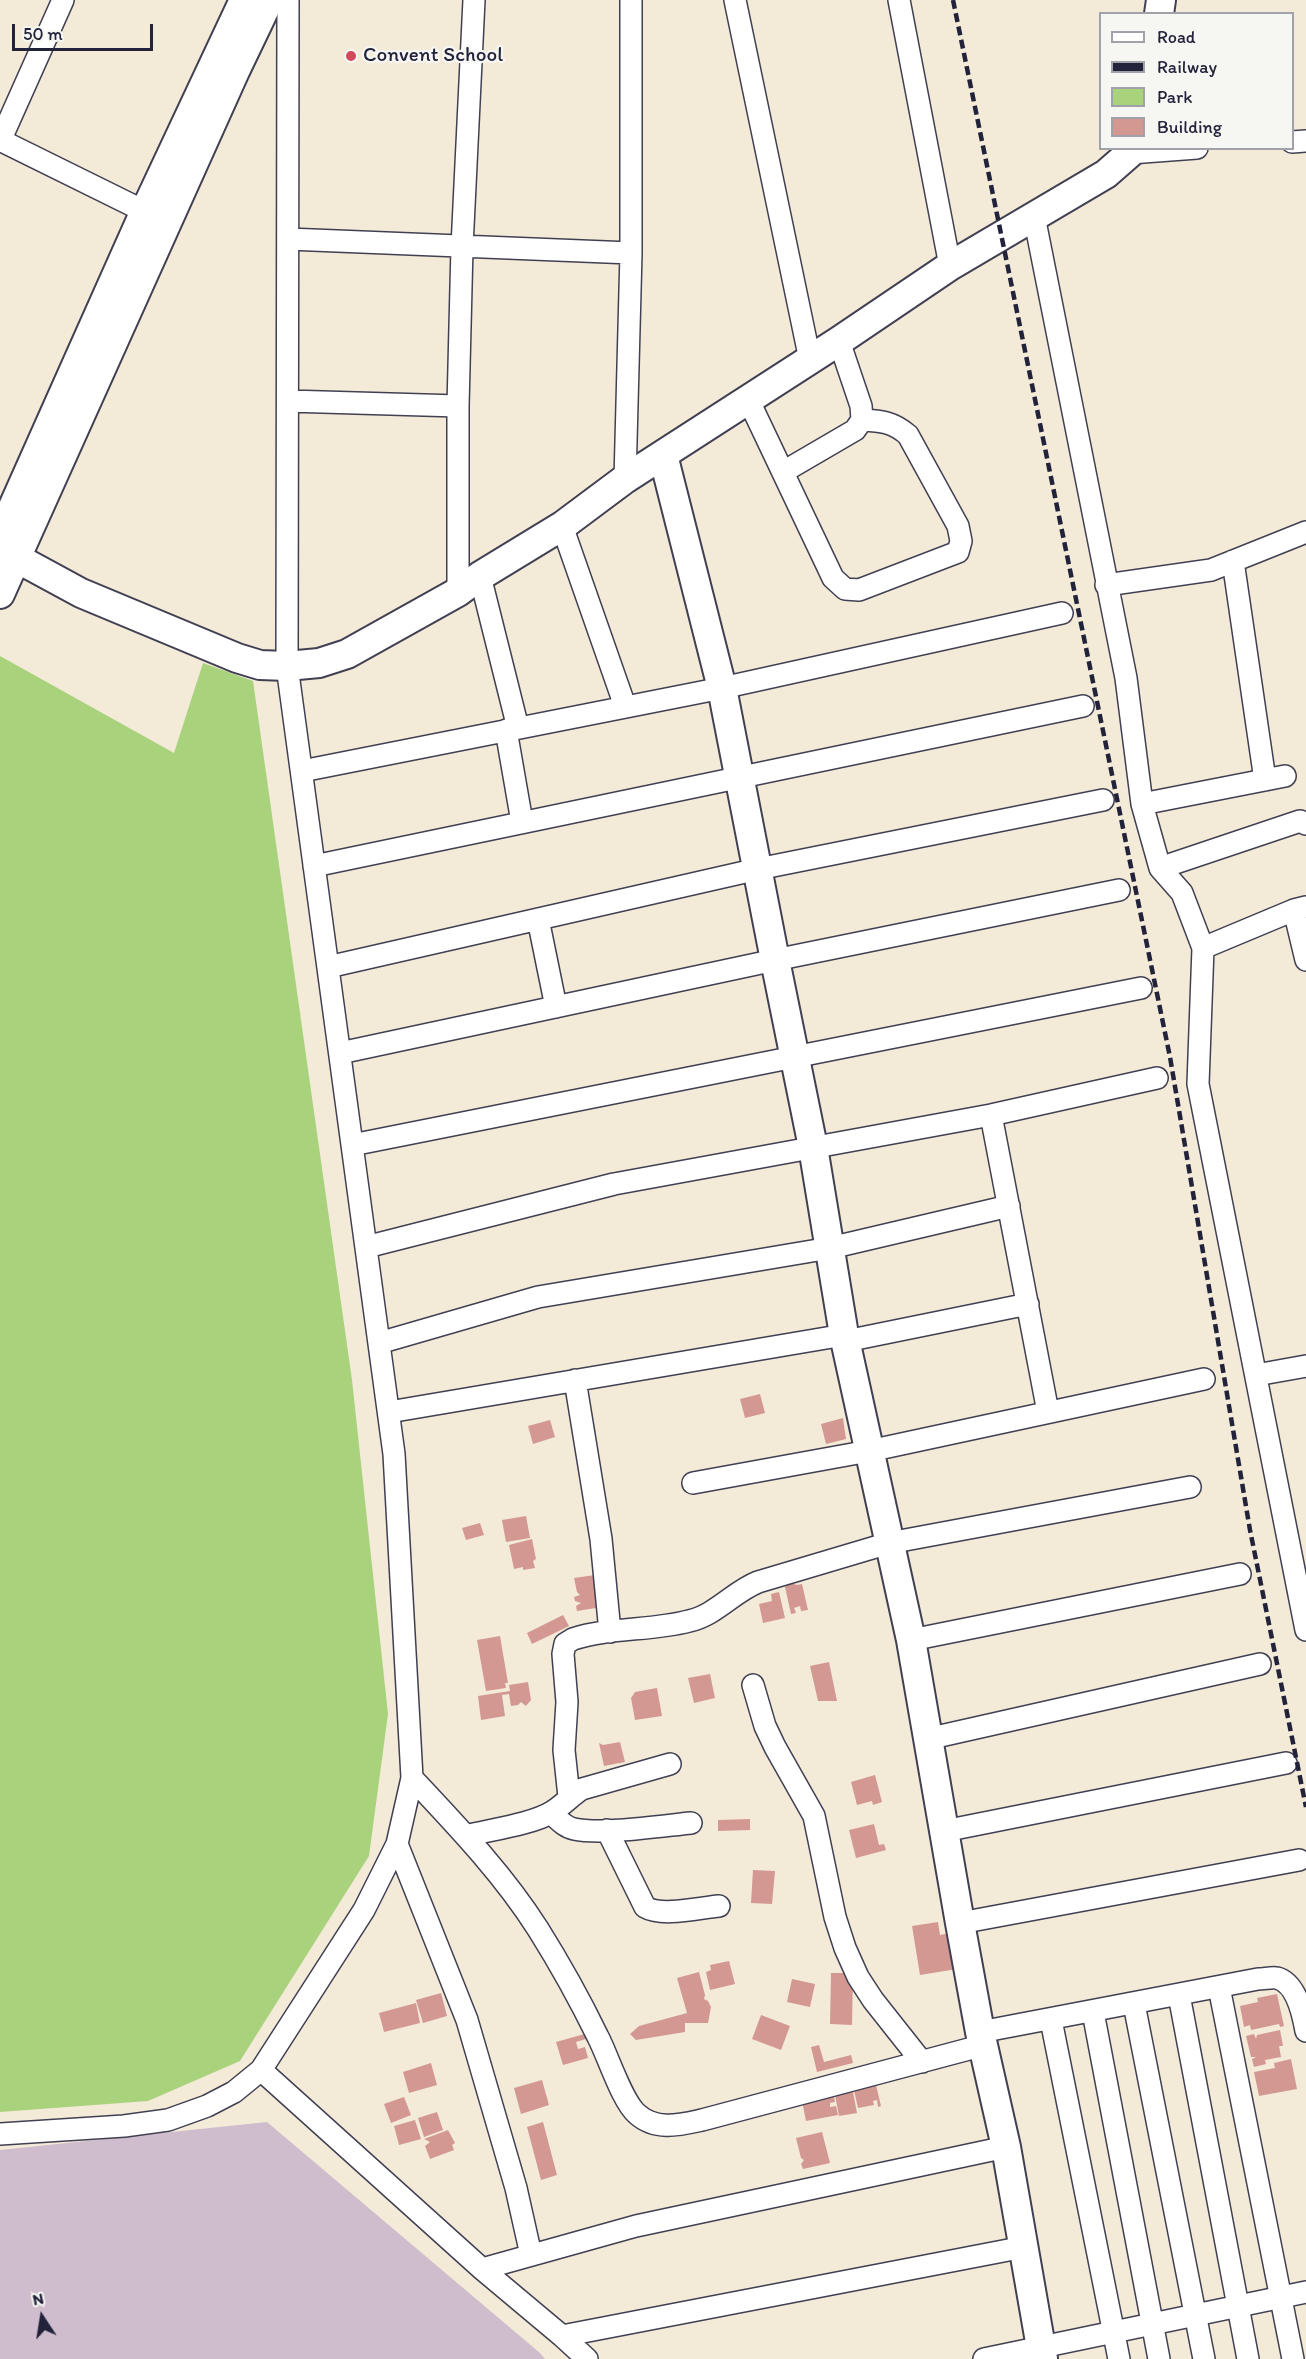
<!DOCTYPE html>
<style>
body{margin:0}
#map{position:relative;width:1306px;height:2359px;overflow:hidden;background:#f3ead8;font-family:Itim,sans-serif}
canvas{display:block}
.legend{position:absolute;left:1099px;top:12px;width:195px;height:138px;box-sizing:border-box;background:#f6f6f2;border:2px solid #a1a1a9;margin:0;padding:8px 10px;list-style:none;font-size:18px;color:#22223b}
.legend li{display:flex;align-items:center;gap:12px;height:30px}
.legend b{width:30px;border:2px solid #a1a1a9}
.north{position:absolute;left:12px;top:2287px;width:60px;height:60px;-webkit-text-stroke:4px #f6f6f2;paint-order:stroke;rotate:348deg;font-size:16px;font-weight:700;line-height:24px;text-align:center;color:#22223b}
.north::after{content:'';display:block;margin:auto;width:21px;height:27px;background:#22223b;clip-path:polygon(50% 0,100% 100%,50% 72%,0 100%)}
.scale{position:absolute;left:12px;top:24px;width:141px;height:27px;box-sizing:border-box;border:3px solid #22223b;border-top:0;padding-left:8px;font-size:18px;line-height:21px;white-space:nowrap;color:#22223b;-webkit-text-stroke:4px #f6f6f2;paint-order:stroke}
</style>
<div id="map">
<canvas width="1306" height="2359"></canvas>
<ul class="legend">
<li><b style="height:8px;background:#fff"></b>Road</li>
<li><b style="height:8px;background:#22223b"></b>Railway</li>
<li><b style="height:16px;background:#a9d27d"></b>Park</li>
<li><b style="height:16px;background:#d49893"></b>Building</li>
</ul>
<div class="north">N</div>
<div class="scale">50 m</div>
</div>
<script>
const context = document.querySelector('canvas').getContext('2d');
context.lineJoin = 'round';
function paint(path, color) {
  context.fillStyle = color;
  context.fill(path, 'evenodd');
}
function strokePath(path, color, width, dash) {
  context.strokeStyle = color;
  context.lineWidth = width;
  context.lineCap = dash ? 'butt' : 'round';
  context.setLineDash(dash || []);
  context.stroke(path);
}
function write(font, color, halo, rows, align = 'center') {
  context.font = font + ' Itim,sans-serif';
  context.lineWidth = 4.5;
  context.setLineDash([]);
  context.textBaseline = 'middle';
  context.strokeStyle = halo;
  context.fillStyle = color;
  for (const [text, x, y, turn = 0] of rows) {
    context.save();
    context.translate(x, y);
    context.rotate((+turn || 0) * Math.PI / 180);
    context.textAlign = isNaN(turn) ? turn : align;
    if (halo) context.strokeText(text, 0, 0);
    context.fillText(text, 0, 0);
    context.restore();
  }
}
paint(new Path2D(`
 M 267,2122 L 540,2353 L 545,2359 L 0,2359 L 0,2150 Z`), '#cfbdce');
paint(new Path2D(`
 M 0,656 L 174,753 L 203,663 L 253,681 L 352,1380 L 388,1714 L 369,1856 L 240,2061 L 148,2101 L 0,2112 Z`), '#a9d27d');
paint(new Path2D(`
 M 760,1394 L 765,1413 L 745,1418 L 740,1399 Z
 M 843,1418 L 846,1439 L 826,1444 L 821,1424 Z
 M 550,1420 L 555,1437 L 533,1444 L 528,1426 Z
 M 526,1516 L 530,1538 L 506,1542 L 502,1520 Z
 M 480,1523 L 484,1535 L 466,1540 L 462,1528 Z
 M 532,1539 L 536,1559 L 533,1561 L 535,1568 L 523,1570 L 523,1567 L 514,1569 L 509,1545 Z
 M 602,1574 L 602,1595 L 595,1597 L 598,1598 L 602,1607 L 577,1611 L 576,1606 L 581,1603 L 575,1601 L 574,1597 L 580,1595 L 577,1592 L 574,1578 Z
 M 791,1583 L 797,1585 L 802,1584 L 808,1610 L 801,1611 L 800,1606 L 794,1608 L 796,1613 L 791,1614 L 785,1587 Z
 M 779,1592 L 785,1618 L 763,1623 L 759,1604 L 772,1601 L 771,1594 Z
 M 563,1615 L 569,1626 L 532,1644 L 527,1633 Z
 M 500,1636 L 508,1683 L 505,1683 L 506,1688 L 486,1691 L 477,1640 Z
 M 829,1662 L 837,1701 L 818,1701 L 810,1666 Z
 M 710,1674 L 715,1698 L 694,1703 L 688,1678 Z
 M 528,1682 L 531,1700 L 526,1706 L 521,1702 L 518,1705 L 511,1706 L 509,1694 L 502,1695 L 505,1716 L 481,1720 L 478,1696 L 510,1691 L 509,1685 Z
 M 657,1688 L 662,1716 L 635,1720 L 631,1698 L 635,1692 Z
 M 620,1742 L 625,1762 L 604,1766 L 599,1743 L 603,1745 Z
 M 875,1775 L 882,1802 L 873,1805 L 872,1801 L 857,1805 L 851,1782 Z
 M 750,1819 L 750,1830 L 718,1831 L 718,1820 Z
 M 874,1824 L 879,1845 L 884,1844 L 886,1850 L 856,1858 L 849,1830 Z
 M 753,1870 L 775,1871 L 772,1904 L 751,1903 Z
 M 938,1922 L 940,1935 L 950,1933 L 957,1969 L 920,1975 L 912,1926 Z
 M 729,1961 L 735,1984 L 710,1990 L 706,1972 L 711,1970 L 710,1965 Z
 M 699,1972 L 705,1995 L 704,1999 L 708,2001 L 711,2007 L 708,2023 L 685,2023 L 685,2032 L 636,2040 L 630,2034 L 639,2026 L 687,2013 L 677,1978 Z
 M 831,1973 L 853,1973 L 852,2025 L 830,2024 Z
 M 792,1979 L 815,1984 L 810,2007 L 787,2002 Z
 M 441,1993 L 447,2016 L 423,2023 L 416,2000 Z
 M 1277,1994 L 1284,2026 L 1280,2027 L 1279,2024 L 1251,2030 L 1250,2025 L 1244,2027 L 1240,2006 L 1258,2002 L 1257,1998 Z
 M 416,2003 L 420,2023 L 384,2032 L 379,2013 Z
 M 761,2015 L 790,2026 L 781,2050 L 752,2039 Z
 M 1280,2030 L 1283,2046 L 1279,2046 L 1281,2057 L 1265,2060 L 1266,2064 L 1254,2067 L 1252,2059 L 1256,2057 L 1251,2057 L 1246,2036 L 1254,2034 L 1256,2039 L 1257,2035 Z
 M 588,2033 L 589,2038 L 576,2042 L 578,2049 L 585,2047 L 588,2058 L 563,2065 L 556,2042 Z
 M 819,2045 L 824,2062 L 851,2055 L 853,2063 L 817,2072 L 811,2047 Z
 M 1291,2059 L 1297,2089 L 1259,2096 L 1254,2072 L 1275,2068 L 1274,2063 Z
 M 431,2063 L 437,2085 L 409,2093 L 403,2072 Z
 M 542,2080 L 549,2105 L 521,2114 L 514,2088 Z
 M 876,2085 L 881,2106 L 878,2107 L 877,2100 L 873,2101 L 874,2105 L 858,2108 L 854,2090 Z
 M 833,2091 L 835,2102 L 830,2103 L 830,2107 L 836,2106 L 838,2115 L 806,2121 L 801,2096 Z
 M 853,2092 L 857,2113 L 839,2116 L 835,2095 Z
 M 404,2097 L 411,2115 L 391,2123 L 384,2104 Z
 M 437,2112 L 443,2130 L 424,2137 L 418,2118 Z
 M 415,2120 L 421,2139 L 399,2145 L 394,2126 Z
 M 543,2122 L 557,2175 L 541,2180 L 527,2127 Z
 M 448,2130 L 455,2143 L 452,2145 L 454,2150 L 430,2159 L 425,2146 L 430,2142 L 424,2139 Z
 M 822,2132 L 830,2163 L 803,2169 L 801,2164 L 804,2160 L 801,2158 L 796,2138 Z`), '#d49893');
const street = new Path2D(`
 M 735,0 L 810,360
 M 899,0 L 950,266
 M 0,140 L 158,218
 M 0,141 L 63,0
 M 1292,142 L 1306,141
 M 1130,153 L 1197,148
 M 1034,216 L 1126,678 L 1142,804 L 1160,868 L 1182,893 L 1203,948 L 1198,1084 L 1306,1630
 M 288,239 L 631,253
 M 748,399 L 833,578 L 845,589 L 859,590 L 958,552 L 961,541 L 958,526 L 908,435 C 893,422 882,421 862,420
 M 288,401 L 458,406
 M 783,472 L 855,430 L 862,420 L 861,406 L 839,341
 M 625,479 L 631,253 L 631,0
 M 562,526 L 625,706
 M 1233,561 L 1265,780
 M 480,576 L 518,728
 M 1106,585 L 1211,570 L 1306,532
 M 458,592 L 458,406 L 462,247 L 474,0
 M 506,730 L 522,822
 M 302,771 L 722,688 L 1062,613
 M 1142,804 L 1285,776
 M 314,866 L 1083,706
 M 1160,868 L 1300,821 L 1306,824
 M 1294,910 L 1306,960
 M 538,919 L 556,1007
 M 1203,948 L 1294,910 L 1306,907
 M 328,967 L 758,869 L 1103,800
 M 340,1053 L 775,960 L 1119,890
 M 991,1115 L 1048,1412
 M 352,1145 L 1141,988
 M 366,1247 L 614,1184 L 991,1115 L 1157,1078
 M 846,1341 L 1028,1304
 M 379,1343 L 538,1297 L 830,1248 L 1009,1206
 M 1256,1375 L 1306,1366
 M 575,1380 L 601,1539 L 610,1632
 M 389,1412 L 844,1335
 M 693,1483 L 869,1451 L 1204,1379
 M 911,1640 L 1240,1574
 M 753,1685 L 765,1726 L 775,1747 L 814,1816 L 835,1917 L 845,1948 L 858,1977 L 873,2000 L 922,2062
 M 927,1739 L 1260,1664
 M 412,1778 C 457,1826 503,1874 538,1929 C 560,1964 580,2000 598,2037 C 608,2056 622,2101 637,2114 C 656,2131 679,2125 702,2120 L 984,2045
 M 569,1797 L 564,1750 L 567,1702 L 563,1654 L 565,1644 L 573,1639 C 610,1627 652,1631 689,1621 C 716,1615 733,1592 758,1582 L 889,1543 L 1190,1487
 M 551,1813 C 558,1819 564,1827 574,1829 C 602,1835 661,1826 691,1823
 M 607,1830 L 645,1907 C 662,1917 698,1908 719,1906
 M 944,1831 L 1286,1763
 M 466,1836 C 489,1830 533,1824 552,1812 C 563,1805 571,1796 582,1789 L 670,1764
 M 397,1844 L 467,2020 L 516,2188 L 531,2255
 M 960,1923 L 1299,1860
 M 1219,1987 L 1293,2359
 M 1179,1995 L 1248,2359
 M 1134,2004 L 1204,2359
 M 1093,2012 L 1159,2359
 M 1051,2020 L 1119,2359
 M 980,2032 L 1258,1979 C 1264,1979 1272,1977 1277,1978 C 1296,1983 1303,2014 1306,2031
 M 261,2070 L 482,2269 L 562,2336 L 587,2359
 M 0,2134 L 124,2126 L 168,2120 L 207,2106 L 234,2092 L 261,2070 L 364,1910 L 397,1844 L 412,1778 L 394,1454 L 287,666 L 288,0
 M 482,2269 L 636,2226 L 1006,2147
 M 562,2336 L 1024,2247
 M 984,2359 L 1306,2292`);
const secondary = new Path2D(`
 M 1159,14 L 1161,0
 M 663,455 L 722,688 L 775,960 L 813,1147 L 844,1335 L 911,1640 L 960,1923 L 980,2032 L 1006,2147 L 1043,2359
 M 0,536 L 145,211 L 244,0
 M 0,549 L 81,593 L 237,658 L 260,665 L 287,666 L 319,663 L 347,654 L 458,592 L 480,576 L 562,526 L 625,479 L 839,341 L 950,266 L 1106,174 L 1130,153 L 1131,148
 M 0,594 L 235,71 L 269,0`);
strokePath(street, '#414053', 24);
strokePath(secondary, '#414053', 32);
strokePath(street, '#fff', 21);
strokePath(secondary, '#fff', 28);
strokePath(new Path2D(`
 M 953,0 L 1170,1057 L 1250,1530 L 1306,1807`), '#22223b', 4.5, [9, 4.5]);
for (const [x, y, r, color] of [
 [351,56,6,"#d1495b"]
]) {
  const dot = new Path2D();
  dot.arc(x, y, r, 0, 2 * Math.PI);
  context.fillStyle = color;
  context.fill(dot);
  strokePath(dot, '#f6f6f2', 2);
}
write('21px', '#22223b', '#f6f6f2', [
 ["Convent School",363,56]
], 'left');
</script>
